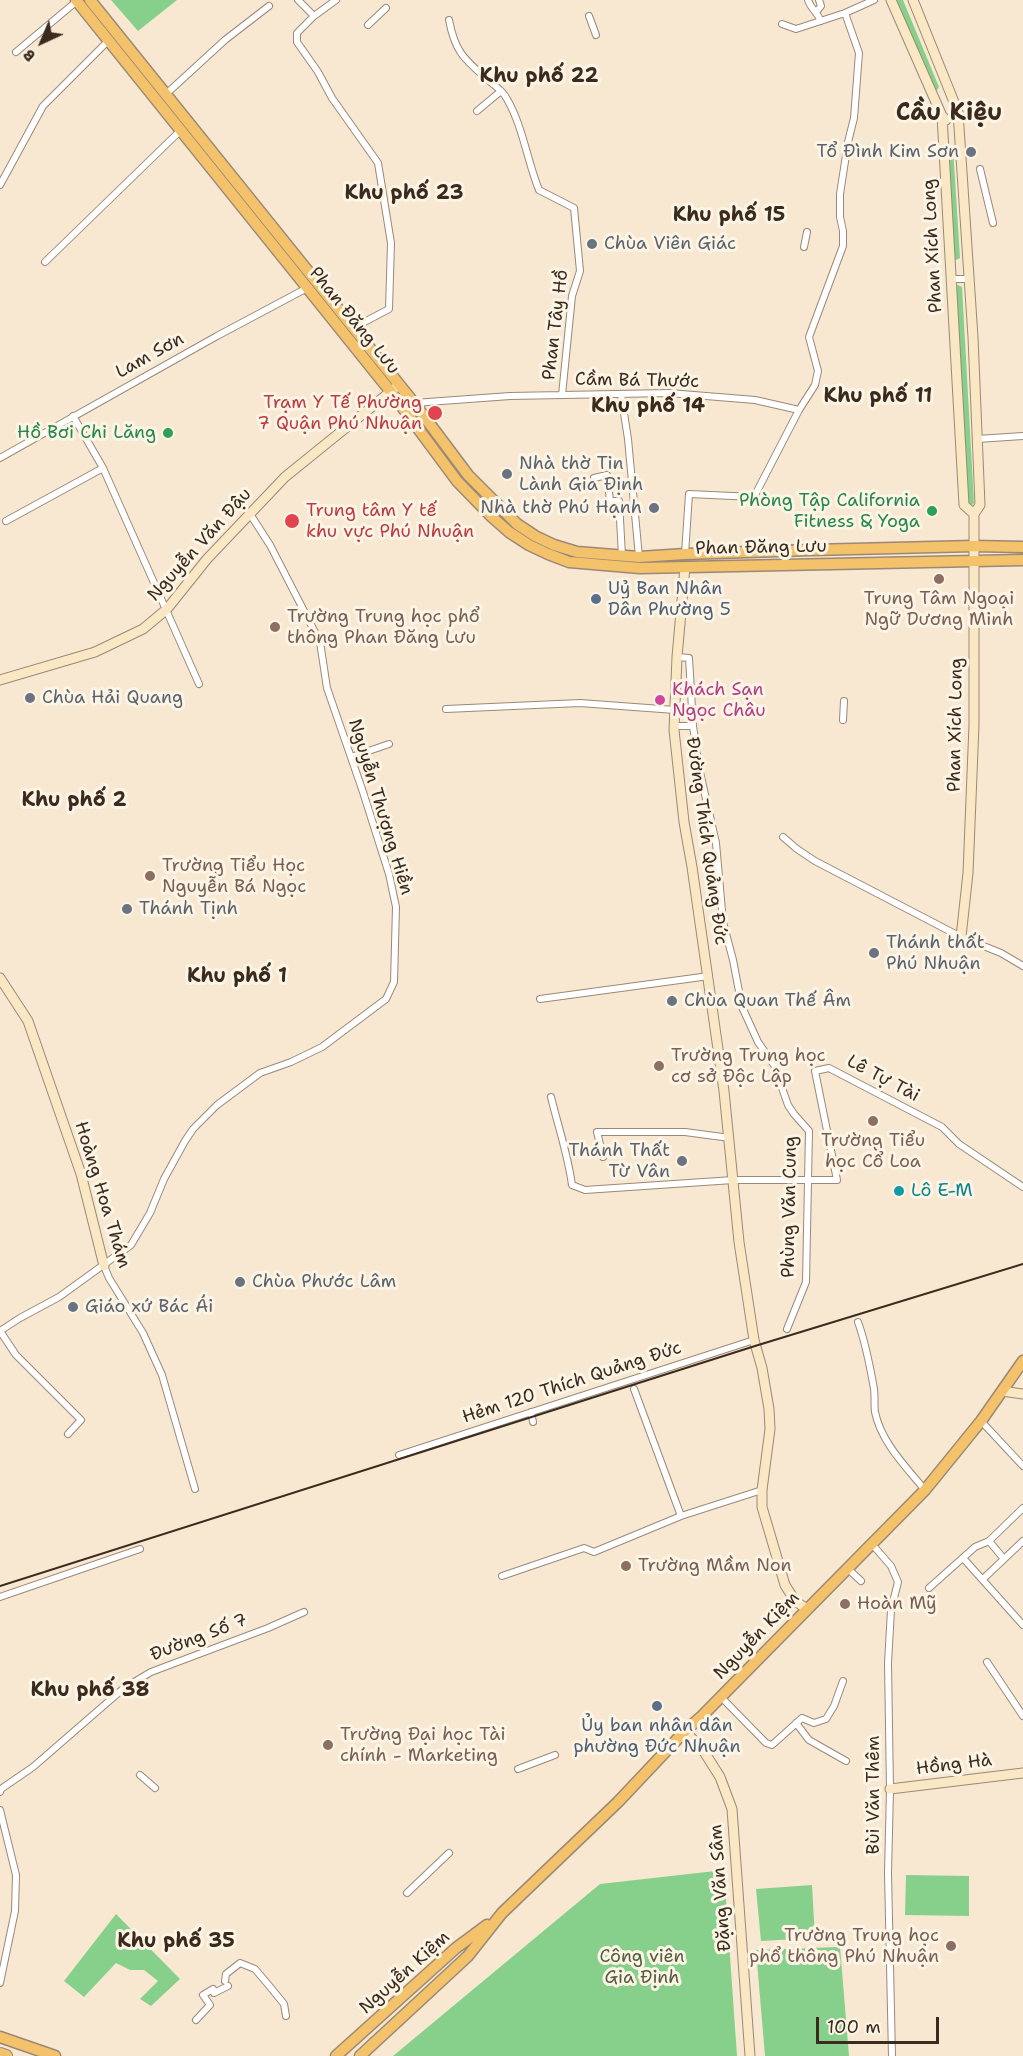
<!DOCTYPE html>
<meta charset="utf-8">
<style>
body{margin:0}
#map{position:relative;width:1023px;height:2056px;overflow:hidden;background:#f8e8d2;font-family:"Shantell Sans",sans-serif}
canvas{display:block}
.north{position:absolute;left:12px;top:12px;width:60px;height:60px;-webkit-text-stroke:4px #fcf5e5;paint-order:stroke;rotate:224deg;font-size:16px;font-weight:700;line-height:24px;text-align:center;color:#3b2a1e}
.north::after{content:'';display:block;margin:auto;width:21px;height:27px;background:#3b2a1e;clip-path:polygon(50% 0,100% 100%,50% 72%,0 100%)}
.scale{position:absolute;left:816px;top:2017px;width:123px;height:27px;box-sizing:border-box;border:3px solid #3b2a1e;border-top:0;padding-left:8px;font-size:18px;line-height:21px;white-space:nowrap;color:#3b2a1e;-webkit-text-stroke:4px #fcf5e5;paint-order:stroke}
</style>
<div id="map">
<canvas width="1023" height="2056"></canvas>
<div class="north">B</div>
<div class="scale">100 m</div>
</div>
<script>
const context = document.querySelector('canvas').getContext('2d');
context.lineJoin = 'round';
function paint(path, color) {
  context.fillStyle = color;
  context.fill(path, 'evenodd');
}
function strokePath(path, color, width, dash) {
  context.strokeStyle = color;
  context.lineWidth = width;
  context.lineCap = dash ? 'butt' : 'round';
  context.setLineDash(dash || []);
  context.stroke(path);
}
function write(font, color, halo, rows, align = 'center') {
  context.font = font + ' "Shantell Sans",sans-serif';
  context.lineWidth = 6;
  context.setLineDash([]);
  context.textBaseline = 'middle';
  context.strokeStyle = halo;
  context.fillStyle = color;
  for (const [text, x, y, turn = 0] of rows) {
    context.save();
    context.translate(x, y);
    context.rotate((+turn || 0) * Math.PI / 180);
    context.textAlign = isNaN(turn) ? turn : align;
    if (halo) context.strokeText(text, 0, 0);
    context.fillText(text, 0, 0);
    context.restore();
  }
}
paint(new Path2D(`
 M 111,0 L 177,0 L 138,31 Z
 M 895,0 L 903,0 L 939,87 L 937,90 L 933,90 Z
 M 949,146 L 953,148 L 960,258 L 956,260 L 954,258 L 947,147 Z
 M 958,285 L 962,287 L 974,503 L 971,506 L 968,505 L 955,287 Z
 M 724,1870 L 737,2056 L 393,2056 L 600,1884 Z
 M 906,1875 L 969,1876 L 969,1916 L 905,1915 Z
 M 812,1885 L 815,1938 L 761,1941 L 756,1889 Z
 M 116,1914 L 180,1979 L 151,2006 L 140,1999 L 158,1981 L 144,1970 L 130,1970 L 116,1963 L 84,1997 L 64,1981 Z
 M 840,1947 L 849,2056 L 765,2056 L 756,1950 Z`), '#87d08b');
const street = new Path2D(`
 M 298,0 L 314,16 L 297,33 L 297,42 L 318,72 L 332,98 L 378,163 L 391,243 L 389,309 L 353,328
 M 808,0 C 811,9 817,12 821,21
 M 817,11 L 821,6 L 819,0
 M 314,16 L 336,0
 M 589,16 L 596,35
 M 449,20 C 455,52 464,59 488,80 C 494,85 503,91 507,99 C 523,127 527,160 539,190 L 574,208 L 580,271 L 572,296 L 562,395
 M 782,24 L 796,29 L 845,13
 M 368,25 L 386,8
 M 16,52 L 77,1
 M 165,95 L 225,40 L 269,6
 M 477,111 L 501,91
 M 980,169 L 993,223
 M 0,185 L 43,106 L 109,40
 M 804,247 L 807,232
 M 45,262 L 181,130
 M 951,279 L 969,279
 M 621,394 L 628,439 L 639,557
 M 404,411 L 414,403 L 510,396 L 669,393 L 755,400 L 799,410
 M 73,416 L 103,468 L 199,684
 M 977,439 L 1023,436
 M 0,458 L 217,336 L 309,287
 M 594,478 L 607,475 L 610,501 L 619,501 L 622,556
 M 6,521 L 103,468
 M 685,554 L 689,494 L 754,497 L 799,410 L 815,385 L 818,371 L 809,337 L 843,246 L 843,231 L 840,217 L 840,194 L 848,142 L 854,118 L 859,53 L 845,13 L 874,0
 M 677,657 L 689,658 L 693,726 L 699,768 L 716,843 L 723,922 L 733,960 L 742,1007 L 758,1042 L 774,1065 L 788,1105 L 794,1114 L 809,1131 L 806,1282 L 787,1329
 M 446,709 L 580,703 L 675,710
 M 843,720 L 844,701
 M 674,726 L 693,726
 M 351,757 L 389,744
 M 783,837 L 797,849 L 815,861 L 961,937 L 1001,953 L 1023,966
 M 540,999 L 709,976
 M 551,1097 C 558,1126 568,1155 572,1185 L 585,1190 L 733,1180 L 837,1180 L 815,1071 L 829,1068 L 942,1127 L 959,1144 L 1023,1187
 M 603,1157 L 597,1132 L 685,1132 L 730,1138
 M 104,1266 L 109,1278 L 143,1333 L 162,1375 L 195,1489
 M 858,1322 C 866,1344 870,1366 874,1389 C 875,1397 874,1405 875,1412 C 881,1442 906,1467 925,1490
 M 0,1331 L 20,1318 L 59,1297 L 131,1245 L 150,1213 L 164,1179 L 185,1141 L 193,1129 L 217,1105 L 260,1073 L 291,1062 L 322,1047 L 386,999 L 394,982 L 396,907 L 389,874 L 363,792 L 327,688 L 320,642 L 270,545 L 250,514
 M 0,1331 L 16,1355 L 81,1420 L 68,1434
 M 634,1389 L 681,1516
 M 531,1412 L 533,1422
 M 981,1421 L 1023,1466
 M 399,1455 L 754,1340
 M 989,1541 L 1004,1559
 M 871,1543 L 891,1566 L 898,1582 L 891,1610 L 888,1663 L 890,1789 L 888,1873 L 892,2056
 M 963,1558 L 1023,1625
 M 847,1568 L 861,1581
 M 502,1576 L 584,1548 L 594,1552 L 681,1516 L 762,1490
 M 983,1579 L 1023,1541
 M 929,1588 L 975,1547 L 989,1541 L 1023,1508
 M 0,1597 L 140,1549
 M 987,1662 L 1023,1716
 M 721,1697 L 766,1743 L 772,1745 L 802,1718 L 814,1723 L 826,1719 L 834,1706 L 843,1681
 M 796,1723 L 809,1740 L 846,1761
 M 518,1769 L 555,1755
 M 140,1775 L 155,1788
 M 0,1792 L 1,1789 L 33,1767 L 124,1688 L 151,1672 L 268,1628 L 304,1612
 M 0,1810 L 16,1875 L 15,1911 L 0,1983
 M 407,1893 L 449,1853
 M 225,1981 L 226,1974 L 240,1963 L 255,1969 L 271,1988 L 284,2004 L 286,2016
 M 196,2020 L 210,2005 L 203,1995 L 213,1989 L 214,1993 L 228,1986`);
const secondary = new Path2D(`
 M 891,0 L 942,116 L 946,120
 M 913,0 L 958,112 L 973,337 L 980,505 L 974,514 L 974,725 L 968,873 L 961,937
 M 942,116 L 964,505 L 974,514
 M 685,567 L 677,657 L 674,730 L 684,822 L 692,867 L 724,1091 L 739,1242 L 754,1340 L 762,1368 L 769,1409 L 770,1429 L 762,1490 L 762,1507 L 785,1585 L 795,1601 L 807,1609
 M 0,680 L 95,652 L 143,629 L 167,609 L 207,559 L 285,477 L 395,388
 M 0,978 L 28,1021 L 81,1174 L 104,1266
 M 1002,1391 L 1023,1394
 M 685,1731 L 703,1750 L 720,1777 L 732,1809 L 750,2056
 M 890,1789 L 1023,1773`);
const primary = new Path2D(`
 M 76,0 L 391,392 L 457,481 L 492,517 L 509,532 L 529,545 L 548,554 L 569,562 L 640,568 L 1023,560
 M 90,0 L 414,403 L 468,475 L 517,524 L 535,536 L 554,545 L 577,552 L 639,557 L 685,554 L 812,550 L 974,546 L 1023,547
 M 0,2037 L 55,2056
 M 336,2056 L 456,1948 L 487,1925
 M 360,2056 L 468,1956 L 502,1913 L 618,1802 L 685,1731 L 702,1716 L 925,1490 L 981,1421 L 1023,1361`);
const highway = new Path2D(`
 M 0,2054 L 6,2056`);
strokePath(street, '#9a8978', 8);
strokePath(secondary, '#9a8978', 11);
strokePath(primary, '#9a8978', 13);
strokePath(highway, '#9a8978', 14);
strokePath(street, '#fff', 6);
strokePath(secondary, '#fae7c3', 9);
strokePath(primary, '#f3c26a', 10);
strokePath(highway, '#f3c26a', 12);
strokePath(new Path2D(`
 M 0,1586 L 755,1346 L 1023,1264`), '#3b2a1e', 2);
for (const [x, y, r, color] of [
 [971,152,6,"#6b7280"],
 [592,244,6,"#6b7280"],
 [435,413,8,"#e0444e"],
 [168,433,6,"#2e9e5b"],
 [507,474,6,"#6b7280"],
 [654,508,6,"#6b7280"],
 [932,511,6,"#2e9e5b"],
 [292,521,8,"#e0444e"],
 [939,579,6,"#8d6e63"],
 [596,599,6,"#5c6f8a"],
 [275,627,6,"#8d6e63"],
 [30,698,6,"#6b7280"],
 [660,700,6,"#d1479c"],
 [150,876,6,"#8d6e63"],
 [127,909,6,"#6b7280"],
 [874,953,6,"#6b7280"],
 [672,1001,6,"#6b7280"],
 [659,1066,6,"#8d6e63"],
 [873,1121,6,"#8d6e63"],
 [682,1161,6,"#6b7280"],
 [899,1191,6,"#0f9aa8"],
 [240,1282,6,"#6b7280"],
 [73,1307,6,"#6b7280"],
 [626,1566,6,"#8d6e63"],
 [845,1604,6,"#8d6e63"],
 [657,1706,6,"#5c6f8a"],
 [328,1745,6,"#8d6e63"],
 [951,1946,6,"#8d6e63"]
]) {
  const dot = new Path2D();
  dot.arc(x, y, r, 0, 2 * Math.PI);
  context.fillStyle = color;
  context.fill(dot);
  strokePath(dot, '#fcf5e5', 2);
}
write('18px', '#5b616d', '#fcf5e5', [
 ["Tổ Đình Kim Sơn",959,152,"right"],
 ["Chùa Viên Giác",604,244],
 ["Nhà thờ Tin",519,464],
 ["Lành Gia Định",519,485],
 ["Nhà thờ Phú Hạnh",642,508,"right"],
 ["Chùa Hải Quang",42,698],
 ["Thánh Tịnh",139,909],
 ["Thánh thất",886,943],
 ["Phú Nhuận",886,964],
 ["Chùa Quan Thế Âm",684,1001],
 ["Thánh Thất",670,1151,"right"],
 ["Từ Vân",670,1172,"right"],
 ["Chùa Phước Lâm",252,1282],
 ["Giáo xứ Bác Ái",85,1307]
], 'left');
write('18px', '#3b2a1e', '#fcf5e5', [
 ["Phan Xích Long",933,246,-93],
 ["Phan Đăng Lưu",354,321,51],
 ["Phan Tây Hồ",556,325,-83],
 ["Lam Sơn",150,356,-29],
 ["Cầm Bá Thước",637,381,1],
 ["Nguyễn Văn Đậu",200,545,-48],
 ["Phan Đăng Lưu",761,548,-1],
 ["Phan Xích Long",956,725,-89],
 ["Nguyễn Thượng Hiền",380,807,73],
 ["Đường Thích Quảng Đức",706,841,82],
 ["Lê Tự Tài",883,1079,28],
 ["Hoàng Hoa Thám",102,1195,73],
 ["Phùng Văn Cung",790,1207,-89],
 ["Hẻm 120 Thích Quảng Đức",572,1383,-18],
 ["Nguyễn Kiệm",757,1636,-46],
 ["Đường Số 7",199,1638,-21],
 ["Hồng Hà",954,1765,-7],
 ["Bùi Văn Thêm",874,1795,-90],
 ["Đặng Văn Sâm",721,1888,-94],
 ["Nguyễn Kiệm",405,1973,-42]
]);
write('18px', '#be3a42', '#fcf5e5', [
 ["Trạm Y Tế Phường",422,403],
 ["7 Quận Phú Nhuận",422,424],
 ["Trung tâm Y tế",306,511,"left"],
 ["khu vực Phú Nhuận",306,532,"left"]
], 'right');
write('18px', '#27864d', '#fcf5e5', [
 ["Hồ Bơi Chi Lăng",156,433],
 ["Phòng Tập California",920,501],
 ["Fitness & Yoga",920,522]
], 'right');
write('18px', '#4e5e75', '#fcf5e5', [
 ["Uỷ Ban Nhân",608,589],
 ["Dân Phường 5",608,610],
 ["Ủy ban nhân dân",657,1726,"center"],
 ["phường Đức Nhuận",657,1747,"center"]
], 'left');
write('18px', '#785e54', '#fcf5e5', [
 ["Trung Tâm Ngoại",939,599,"center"],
 ["Ngữ Dương Minh",939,620,"center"],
 ["Trường Trung học phổ",287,617],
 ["thông Phan Đăng Lưu",287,638],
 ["Trường Tiểu Học",162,866],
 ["Nguyễn Bá Ngọc",162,887],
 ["Trường Trung học",671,1056],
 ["cơ sở Độc Lập",671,1077],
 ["Trường Tiểu",873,1141,"center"],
 ["học Cổ Loa",873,1162,"center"],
 ["Trường Mầm Non",638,1566],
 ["Hoàn Mỹ",857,1604],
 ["Trường Đại học Tài",340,1735],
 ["chính - Marketing",340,1756],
 ["Trường Trung học",939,1936,"right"],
 ["phổ thông Phú Nhuận",939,1957,"right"]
], 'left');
write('18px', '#b23c85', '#fcf5e5', [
 ["Khách Sạn",672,690],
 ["Ngọc Châu",672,711]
], 'left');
write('18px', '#0d838f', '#fcf5e5', [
 ["Lô E-M",911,1191]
], 'left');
write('18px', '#525c3f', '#fcf5e5', [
 ["Công viên",642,1957],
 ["Gia Định",642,1978]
]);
write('bold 20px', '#3b2a1e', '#fcf5e5', [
 ["Khu phố 22",539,77],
 ["Khu phố 23",404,194],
 ["Khu phố 15",729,216],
 ["Khu phố 11",878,397],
 ["Khu phố 14",648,407],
 ["Khu phố 2",74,801],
 ["Khu phố 1",237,977],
 ["Khu phố 38",90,1691],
 ["Khu phố 35",176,1942]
]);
write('bold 24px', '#3b2a1e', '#fcf5e5', [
 ["Cầu Kiệu",949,114]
]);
</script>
